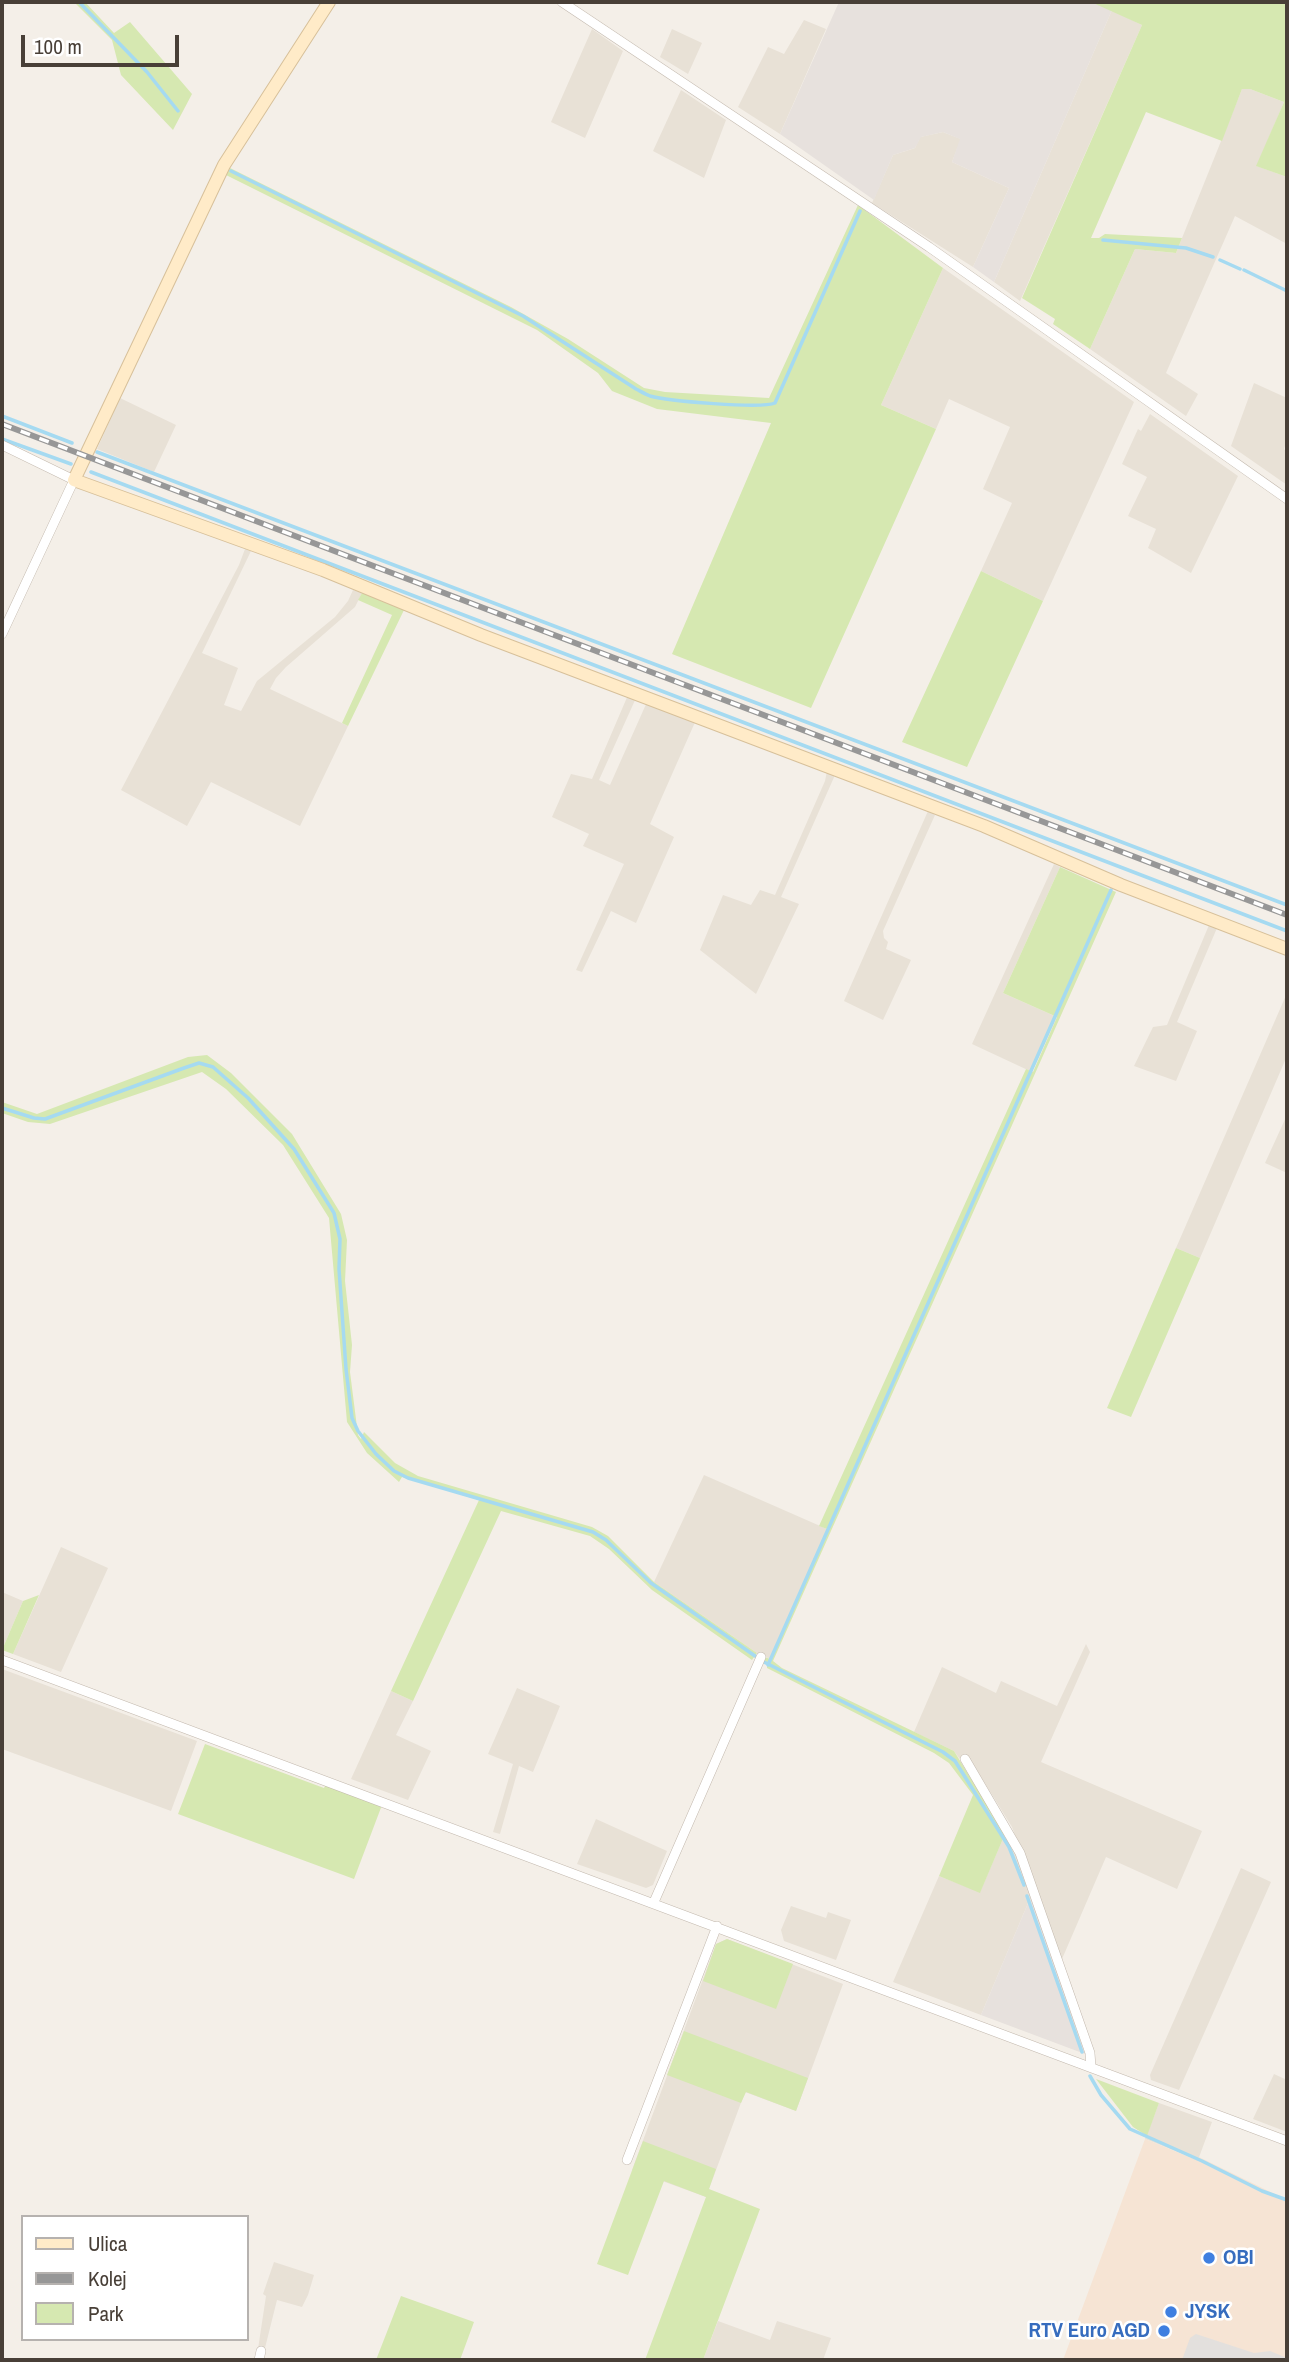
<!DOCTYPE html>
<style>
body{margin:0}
#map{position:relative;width:1289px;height:2362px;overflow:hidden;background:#f4efe8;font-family:"Archivo Narrow",sans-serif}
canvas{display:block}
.frame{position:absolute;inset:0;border:4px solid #483f37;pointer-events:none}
.legend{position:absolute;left:21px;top:2215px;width:228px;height:126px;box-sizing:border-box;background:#fff;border:2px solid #b6b2af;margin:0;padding:9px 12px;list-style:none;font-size:21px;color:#483f37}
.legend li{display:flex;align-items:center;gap:14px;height:35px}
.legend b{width:35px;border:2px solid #b6b2af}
.scale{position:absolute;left:21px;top:35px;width:158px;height:32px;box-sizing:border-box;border:4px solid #483f37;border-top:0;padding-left:9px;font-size:21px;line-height:24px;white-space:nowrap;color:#483f37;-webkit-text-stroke:5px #fff;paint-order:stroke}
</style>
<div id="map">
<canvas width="1289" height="2362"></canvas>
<div class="frame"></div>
<ul class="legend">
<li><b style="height:9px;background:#ffebc8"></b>Ulica</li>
<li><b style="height:9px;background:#979797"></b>Kolej</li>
<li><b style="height:19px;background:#d6e8b1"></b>Park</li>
</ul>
<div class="scale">100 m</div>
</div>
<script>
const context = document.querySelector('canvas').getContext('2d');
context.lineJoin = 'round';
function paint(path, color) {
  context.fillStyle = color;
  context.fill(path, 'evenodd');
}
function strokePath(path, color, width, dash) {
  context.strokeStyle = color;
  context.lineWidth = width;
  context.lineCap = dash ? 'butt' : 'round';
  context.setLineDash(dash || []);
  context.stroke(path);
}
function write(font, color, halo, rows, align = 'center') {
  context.font = font + ' "Archivo Narrow",sans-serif';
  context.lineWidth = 5;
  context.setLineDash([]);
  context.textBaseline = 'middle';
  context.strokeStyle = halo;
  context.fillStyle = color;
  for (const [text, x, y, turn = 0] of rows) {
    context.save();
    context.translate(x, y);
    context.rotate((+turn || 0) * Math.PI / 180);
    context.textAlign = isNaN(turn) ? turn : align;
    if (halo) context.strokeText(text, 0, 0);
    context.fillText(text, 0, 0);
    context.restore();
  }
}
paint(new Path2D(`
 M 1112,10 L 1142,25 L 1020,301 L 994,282 Z
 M 804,20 L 826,29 L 780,134 L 738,107 L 768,47 L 784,54 Z
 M 592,29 L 623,51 L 585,138 L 551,122 Z
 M 672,29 L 702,43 L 688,74 L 660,57 Z
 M 1242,89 L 1250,89 L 1284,102 L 1257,166 L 1287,177 L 1287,244 L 1235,216 L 1166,373 L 1198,394 L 1186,416 L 1090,349 L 1135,249 L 1176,253 Z
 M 681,90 L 726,120 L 704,178 L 653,151 Z
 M 943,132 L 961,139 L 952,162 L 1009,188 L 973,267 L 872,203 L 893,155 L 915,148 L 920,137 Z
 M 943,268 L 1134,402 L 1043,601 L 981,571 L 1012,503 L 983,489 L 1010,427 L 949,399 L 936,429 L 881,405 Z
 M 1254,383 L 1287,398 L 1287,440 L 1284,449 L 1287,452 L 1287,485 L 1231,446 Z
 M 120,398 L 176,425 L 154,472 L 97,449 Z
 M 1150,414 L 1238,476 L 1191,573 L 1148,548 L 1156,529 L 1128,516 L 1147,477 L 1122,464 L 1138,429 L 1141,431 Z
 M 245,549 L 251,551 L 202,653 L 238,668 L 224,705 L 241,711 L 257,681 L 335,617 L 348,601 L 353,590 L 362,593 L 355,607 L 286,667 L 276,678 L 270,689 L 348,726 L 300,826 L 211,782 L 187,826 L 121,790 L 239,565 Z
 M 628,695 L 636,698 L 599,780 L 610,785 L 647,702 L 696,720 L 650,824 L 674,837 L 636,923 L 611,911 L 582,972 L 576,970 L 624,864 L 583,846 L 589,834 L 552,817 L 571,774 L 592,779 Z
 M 827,771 L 835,775 L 781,897 L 799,904 L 756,994 L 700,950 L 723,895 L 751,905 L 760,890 L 775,895 L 825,781 Z
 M 928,811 L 935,815 L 883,931 L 884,938 L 888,942 L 886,949 L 911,960 L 883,1020 L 844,1001 Z
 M 1054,864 L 1060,867 L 1003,993 L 1057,1017 L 1032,1072 L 972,1044 Z
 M 1209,925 L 1217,928 L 1177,1022 L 1197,1031 L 1176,1081 L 1134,1066 L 1153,1027 L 1167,1025 Z
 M 1287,993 L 1287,1056 L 1200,1258 L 1176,1248 Z
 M 1287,1115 L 1287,1173 L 1265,1163 Z
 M 704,1475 L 827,1529 L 770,1659 L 757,1653 L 654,1582 Z
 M 61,1547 L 108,1568 L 61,1672 L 13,1654 Z
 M 2,1592 L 23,1601 L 2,1650 Z
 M 1086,1644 L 1090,1652 L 1041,1762 L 1202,1831 L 1177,1889 L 1106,1857 L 1062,1959 L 1012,1827 L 968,1756 L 964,1765 L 954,1751 L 914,1732 L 942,1667 L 996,1693 L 1001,1681 L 1057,1706 Z
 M 2,1669 L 197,1741 L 171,1811 L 2,1749 Z
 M 517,1688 L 560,1706 L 533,1772 L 519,1766 L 500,1834 L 493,1832 L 513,1764 L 488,1754 Z
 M 391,1691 L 413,1701 L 396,1735 L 431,1751 L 408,1800 L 351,1779 Z
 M 596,1819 L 667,1851 L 653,1885 L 646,1888 L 577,1864 Z
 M 1005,1834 L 1015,1853 L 1031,1896 L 981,2015 L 893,1982 L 939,1876 L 980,1892 Z
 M 1241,1868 L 1271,1882 L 1179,2090 L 1151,2080 L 1150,2075 Z
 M 791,1906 L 826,1918 L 828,1912 L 851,1920 L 836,1960 L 784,1941 L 781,1930 Z
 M 727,1939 L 843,1984 L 796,2111 L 745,2092 L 706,2197 L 632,2170 L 716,1944 Z
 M 1274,2074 L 1287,2080 L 1287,2132 L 1253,2119 Z
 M 1159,2103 L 1212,2122 L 1198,2160 L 1145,2139 Z
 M 274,2262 L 314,2275 L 308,2295 L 302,2307 L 277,2300 L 263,2356 L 258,2349 L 266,2296 L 263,2294 Z
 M 718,2321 L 770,2340 L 777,2321 L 831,2338 L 823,2360 L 703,2360 Z`), '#e8e1d6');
paint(new Path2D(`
 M 1145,2139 L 1197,2160 L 1199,2157 L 1287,2200 L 1287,2360 L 1063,2360 Z`), '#f6e4d4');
paint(new Path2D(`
 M 839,2 L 1091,2 L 1112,10 L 994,282 L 973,267 L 1009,188 L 952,162 L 960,139 L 943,132 L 921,137 L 915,148 L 893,155 L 874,200 L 780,134 Z
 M 1031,1896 L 1048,1944 L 1085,2054 L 981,2015 Z`), '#e7e1dd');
paint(new Path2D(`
 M 74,2 L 85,2 L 114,33 L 130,22 L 192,94 L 173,130 L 121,75 L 112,40 Z
 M 1091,2 L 1287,2 L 1287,177 L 1256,166 L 1284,102 L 1250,89 L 1242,89 L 1222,141 L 1146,112 L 1091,238 L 1099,238 L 1105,234 L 1182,238 L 1176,253 L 1135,249 L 1090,349 L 1053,324 L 1055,319 L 1022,298 L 1142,25 Z
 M 230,168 L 511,307 L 568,339 L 644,388 L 665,392 L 769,398 L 858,205 L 943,268 L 881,405 L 936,429 L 811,708 L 672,654 L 771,423 L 657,409 L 612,391 L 598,373 L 537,330 L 226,175 Z
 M 981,571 L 1043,601 L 967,767 L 902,742 Z
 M 362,593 L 404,610 L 348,726 L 342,723 L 392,615 L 358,600 Z
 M 1060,867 L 1116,892 L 773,1661 L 782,1668 L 954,1751 L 1005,1834 L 980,1893 L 939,1876 L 973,1795 L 949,1763 L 934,1753 L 767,1668 L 767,1663 L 763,1661 L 765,1657 L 770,1659 L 827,1529 L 819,1526 L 1026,1069 L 1033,1072 L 1057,1017 L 1003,993 Z
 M 207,1055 L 231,1073 L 292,1134 L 341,1214 L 347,1240 L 345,1281 L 352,1345 L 350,1372 L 358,1435 L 361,1439 L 364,1432 L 395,1463 L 418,1476 L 592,1527 L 608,1536 L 654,1582 L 757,1653 L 752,1660 L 652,1590 L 609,1549 L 590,1536 L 501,1511 L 413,1701 L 391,1691 L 479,1500 L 402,1477 L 399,1482 L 367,1453 L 347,1422 L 329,1218 L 283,1145 L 226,1089 L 202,1072 L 50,1124 L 28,1122 L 2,1113 L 2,1102 L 37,1114 L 188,1057 Z
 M 1176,1248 L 1200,1258 L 1131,1417 L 1107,1408 Z
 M 39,1595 L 13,1654 L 2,1650 L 23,1601 Z
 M 205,1744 L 324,1788 L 326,1784 L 382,1805 L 354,1879 L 178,1814 Z
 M 727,1939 L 793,1964 L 776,2009 L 703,1981 L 716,1944 Z
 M 684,2031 L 808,2078 L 796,2111 L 746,2092 L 741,2103 L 667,2075 Z
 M 1096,2079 L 1159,2103 L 1147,2136 L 1133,2127 Z
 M 643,2141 L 716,2169 L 709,2189 L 760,2209 L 703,2360 L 645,2360 L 706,2197 L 664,2181 L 628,2275 L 597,2264 Z
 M 401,2296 L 474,2322 L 460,2360 L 376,2360 Z`), '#d6e8b1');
paint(new Path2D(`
 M 1196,2334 L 1254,2353 L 1270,2351 L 1287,2358 L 1287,2360 L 1182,2360 L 1190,2338 Z`), '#e3e0dd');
strokePath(new Path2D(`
 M 79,2 L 147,72 L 178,111
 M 231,171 L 523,316 L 636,389 C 640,391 645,394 650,396 C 667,401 761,409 775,403 L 860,211
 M 1103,240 L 1186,248 L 1213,257
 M 1220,260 L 1240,269
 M 1244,270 L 1287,291
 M 2,416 L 72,443
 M 2,439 L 71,464
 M 97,452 L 1287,905
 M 91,472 L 1287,931
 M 2,1108 L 34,1118 L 45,1119 L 184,1068 L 199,1063 L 213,1067 L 248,1098 L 294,1149 L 334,1213 L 340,1239 L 339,1269 L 346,1369 L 352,1418 L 358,1431 L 376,1454 L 394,1471 L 408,1478 L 593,1532 L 606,1540 L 651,1583 L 755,1656
 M 764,1662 L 943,1752 L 955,1761 L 1009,1847 L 1024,1885
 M 768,1665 L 1111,890
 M 1027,1896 L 1082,2052
 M 1090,2076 L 1101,2095 L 1130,2129 L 1202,2161 L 1262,2191 L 1287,2200`), '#a5daf1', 3.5);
const street = new Path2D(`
 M 562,2 L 929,247 L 1287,499
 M 2,445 L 74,480 L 2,634
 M 2,1660 L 1287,2141
 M 965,1759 L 1020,1853 L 1090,2053 L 1091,2067
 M 654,1902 L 761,1657
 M 627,2160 L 717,1926
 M 259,2360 L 261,2351`);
const secondary = new Path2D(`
 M 329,2 L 224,165 L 74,480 L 323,570 L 481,635 L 984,826 L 1121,885 L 1287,949`);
strokePath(street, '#c3b9ae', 10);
strokePath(secondary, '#d7c09a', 14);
strokePath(street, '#fff', 9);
strokePath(secondary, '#ffebc8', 12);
const rail = new Path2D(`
 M 2,424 L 1287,915`);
strokePath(rail, '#979797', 6);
strokePath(rail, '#fff', 3.5, [10]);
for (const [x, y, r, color] of [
 [1209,2258,7,"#3f7fe0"],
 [1171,2312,7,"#3f7fe0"],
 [1164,2331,7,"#3f7fe0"]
]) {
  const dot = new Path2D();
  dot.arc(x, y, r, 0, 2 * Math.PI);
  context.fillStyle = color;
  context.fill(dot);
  strokePath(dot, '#fff', 2.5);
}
write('bold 21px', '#366cbe', '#fff', [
 ["OBI",1223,2258],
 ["JYSK",1185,2312],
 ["RTV Euro AGD",1150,2331,"right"]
], 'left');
</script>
